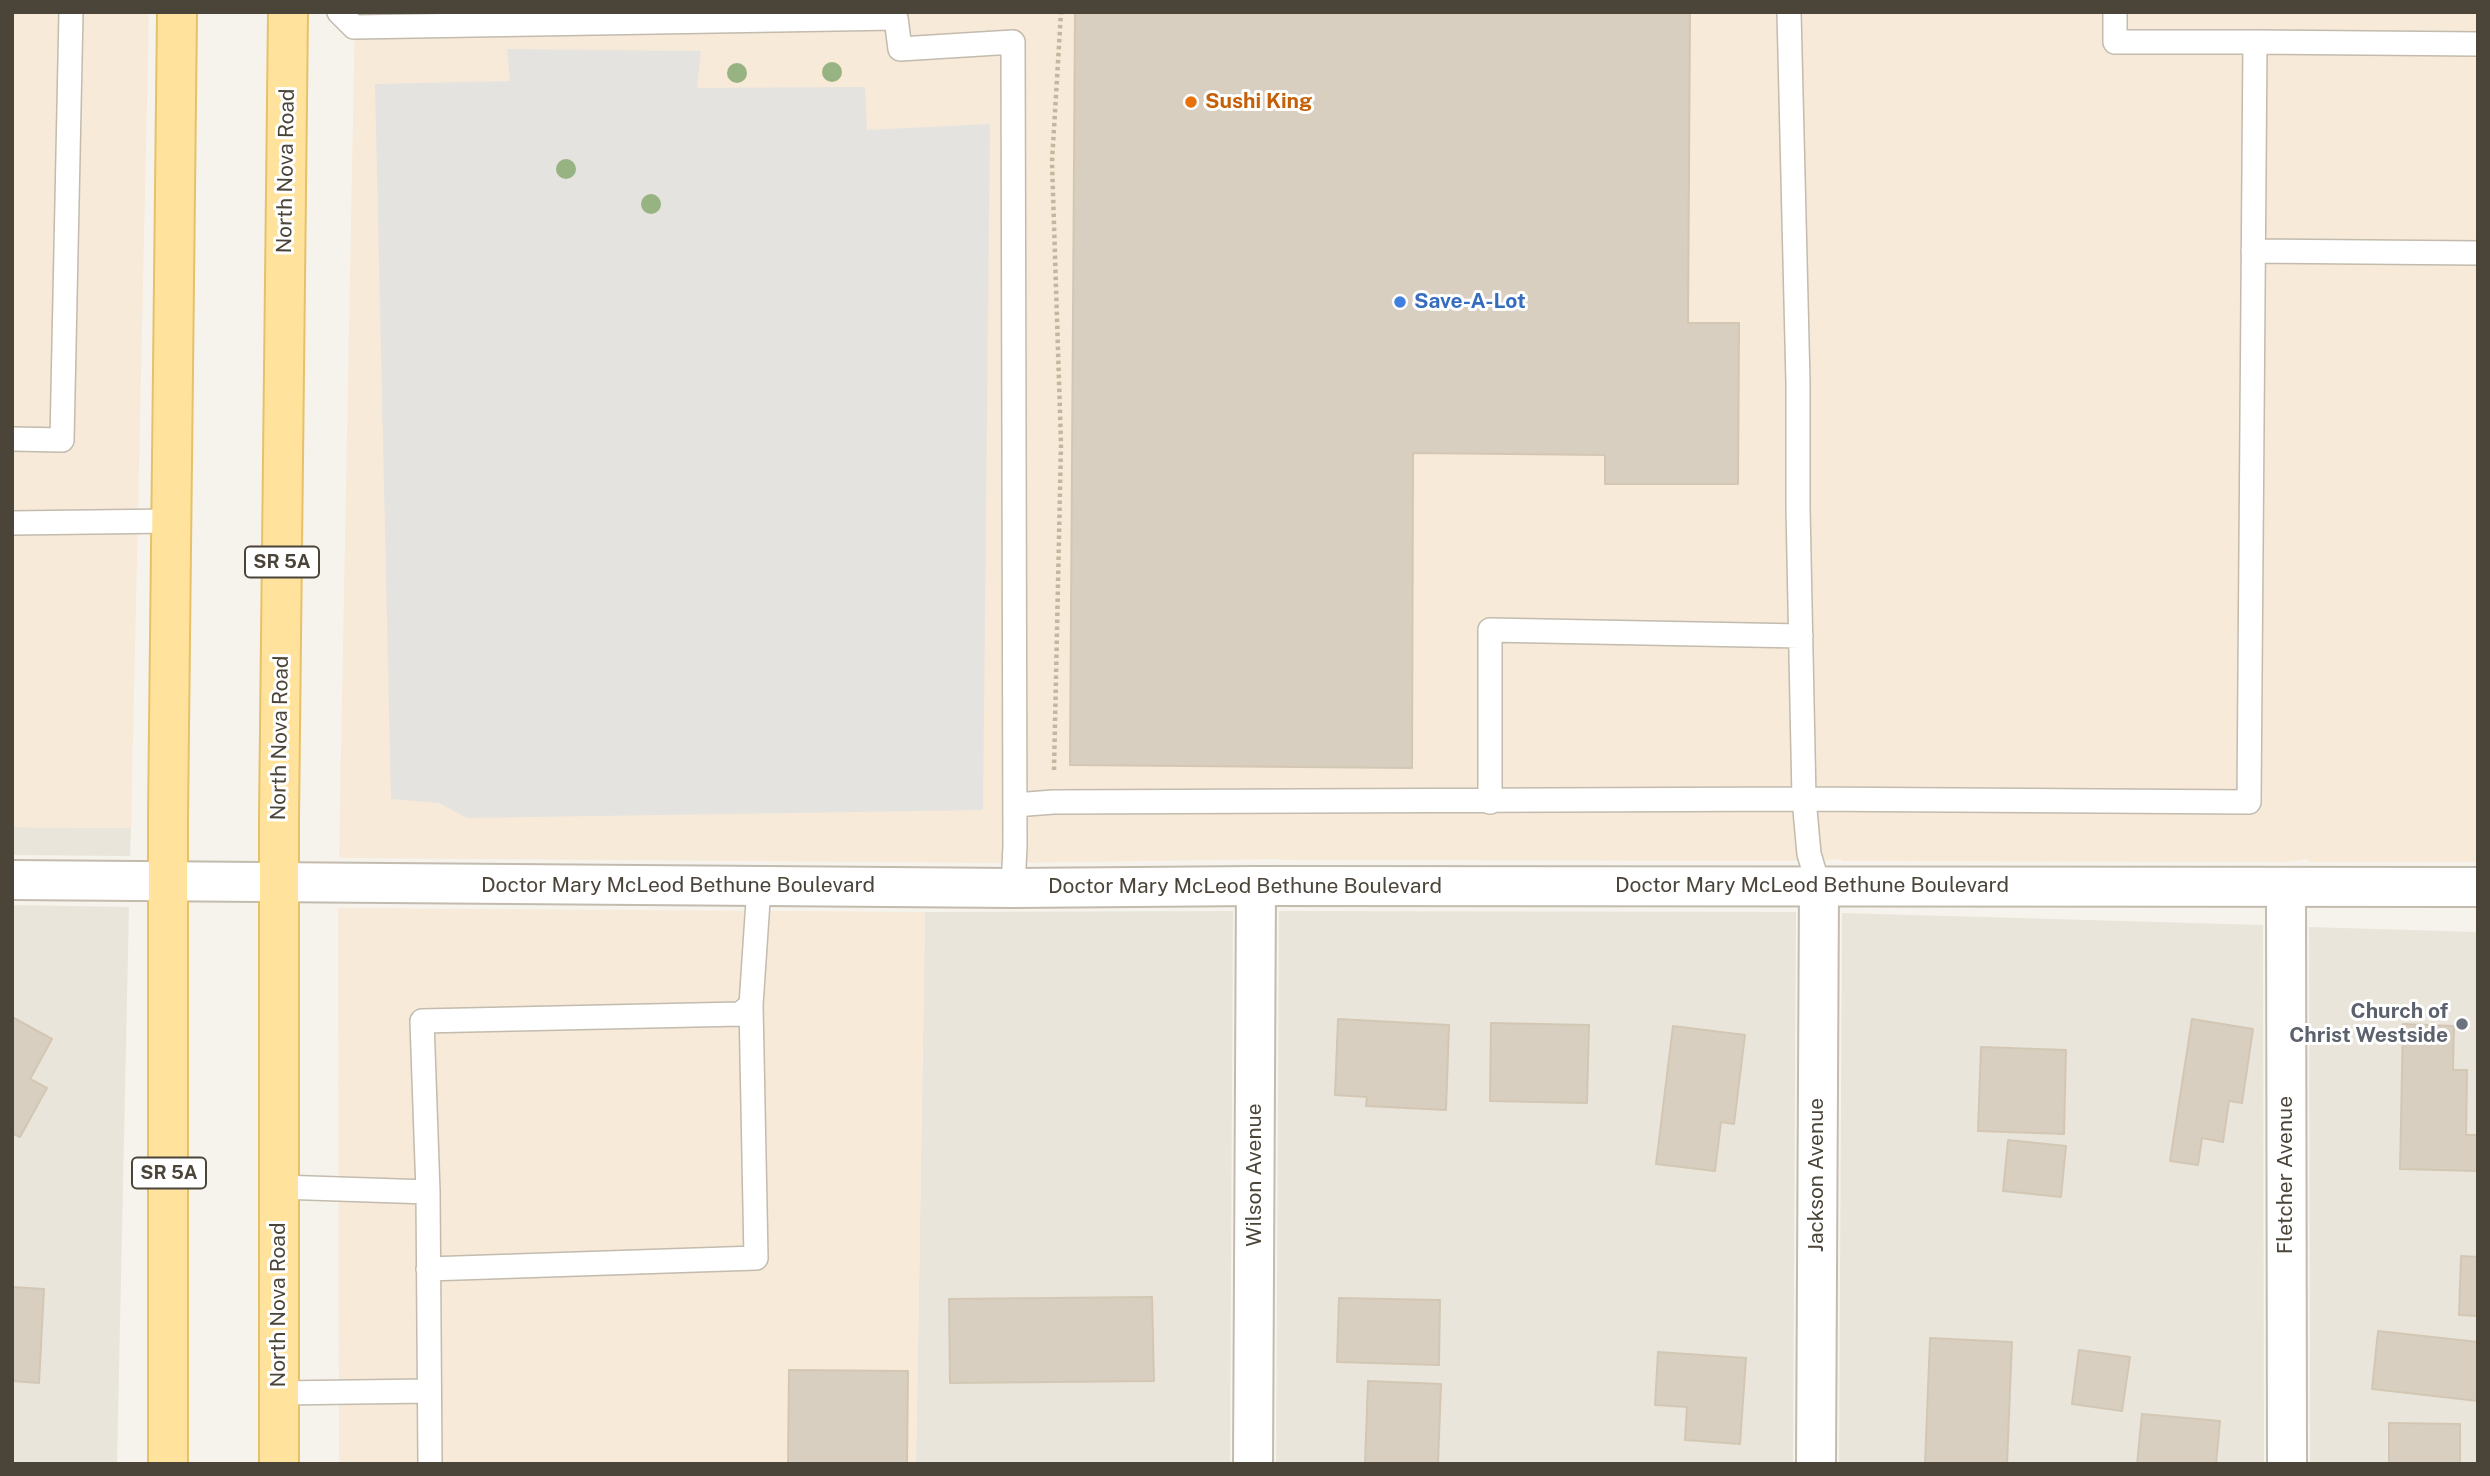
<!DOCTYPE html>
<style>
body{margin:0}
#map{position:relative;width:2490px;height:1476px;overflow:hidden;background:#f6f3ec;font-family:"Public Sans",sans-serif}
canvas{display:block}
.frame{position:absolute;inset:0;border:14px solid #4b4439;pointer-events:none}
</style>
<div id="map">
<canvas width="2490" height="1476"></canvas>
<div class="frame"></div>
</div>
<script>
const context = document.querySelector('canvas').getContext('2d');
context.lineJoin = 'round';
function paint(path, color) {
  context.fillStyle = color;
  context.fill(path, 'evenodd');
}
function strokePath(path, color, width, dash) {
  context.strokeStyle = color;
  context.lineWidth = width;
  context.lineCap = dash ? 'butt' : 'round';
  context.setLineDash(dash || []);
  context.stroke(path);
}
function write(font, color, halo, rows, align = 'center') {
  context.font = font + ' "Public Sans",sans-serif';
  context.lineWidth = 6;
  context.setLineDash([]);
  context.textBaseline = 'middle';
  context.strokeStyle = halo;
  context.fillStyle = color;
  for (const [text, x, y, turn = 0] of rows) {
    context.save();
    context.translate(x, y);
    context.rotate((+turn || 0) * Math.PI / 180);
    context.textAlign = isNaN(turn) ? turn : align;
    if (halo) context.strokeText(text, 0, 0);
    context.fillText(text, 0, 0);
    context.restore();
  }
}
paint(new Path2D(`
 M 12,827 L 131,828 L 130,856 L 12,855 Z
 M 12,905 L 129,907 L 117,1464 L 12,1464 Z
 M 1233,911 L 1230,1464 L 916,1464 L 925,912 Z
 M 1279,911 L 1796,912 L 1793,1464 L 1276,1464 Z
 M 1842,913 L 2263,925 L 2264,1464 L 1839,1464 Z
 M 2309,927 L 2478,932 L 2478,1464 L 2310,1464 Z`), '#eae5da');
paint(new Path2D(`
 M 12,12 L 149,12 L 131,828 L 12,827 Z
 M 355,12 L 2478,12 L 2478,862 L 2309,862 L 2308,859 L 2287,862 L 1842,861 L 1841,859 L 1820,861 L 1280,860 L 1279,859 L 1014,863 L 339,858 Z
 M 338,908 L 925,912 L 916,1464 L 339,1464 Z`), '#f7ead8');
paint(new Path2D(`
 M 507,49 L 701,51 L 697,88 L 865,87 L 867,130 L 990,124 L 983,810 L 467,818 L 439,803 L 391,799 L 375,84 L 510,81 Z`), '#e5e3e0');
const building = new Path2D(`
 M 1075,12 L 1690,12 L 1688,323 L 1739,323 L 1738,484 L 1605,484 L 1605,455 L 1413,453 L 1412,768 L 1070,765 Z
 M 12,1017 L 52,1039 L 30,1079 L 47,1088 L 20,1137 L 12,1133 Z
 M 1338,1019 L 1449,1025 L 1446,1110 L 1366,1106 L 1367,1097 L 1335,1095 Z
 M 2192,1019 L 2253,1029 L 2242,1103 L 2229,1101 L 2223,1142 L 2202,1138 L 2198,1165 L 2170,1161 Z
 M 1491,1023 L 1589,1025 L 1587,1103 L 1490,1101 Z
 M 2403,1024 L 2454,1026 L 2453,1070 L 2467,1070 L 2466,1135 L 2478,1135 L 2478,1171 L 2400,1169 Z
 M 1673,1026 L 1745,1035 L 1734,1124 L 1721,1122 L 1715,1171 L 1656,1164 Z
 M 1981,1047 L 2066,1050 L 2064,1134 L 1978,1131 Z
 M 2008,1140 L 2066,1146 L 2061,1197 L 2003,1191 Z
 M 2461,1256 L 2478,1257 L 2478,1316 L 2459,1315 Z
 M 12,1287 L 44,1289 L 39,1383 L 12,1381 Z
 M 1152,1297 L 1154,1381 L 950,1383 L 949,1299 Z
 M 1339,1298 L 1440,1300 L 1439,1365 L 1337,1362 Z
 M 2378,1331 L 2478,1342 L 2478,1401 L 2372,1389 Z
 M 1930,1338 L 2012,1342 L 2007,1464 L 1925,1464 Z
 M 2079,1350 L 2130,1357 L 2122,1411 L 2072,1404 Z
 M 1658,1352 L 1746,1358 L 1740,1444 L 1685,1440 L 1687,1407 L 1655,1405 Z
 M 789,1370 L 908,1371 L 907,1464 L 788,1464 Z
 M 1368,1381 L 1441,1384 L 1438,1464 L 1365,1464 Z
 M 2142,1414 L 2220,1421 L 2216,1464 L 2137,1464 Z
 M 2389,1423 L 2460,1424 L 2460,1464 L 2389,1464 Z`);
paint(building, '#d8cfc1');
strokePath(building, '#d3c7b4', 2);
const service = new Path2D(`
 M 339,12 L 354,27 L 896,18 L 900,49 L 1013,42 L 1015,846 L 1013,888
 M 1789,12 L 1798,383 L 1798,508 L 1804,799 L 1809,854 L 1819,887
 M 2115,12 L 2115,42 L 2255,42
 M 2253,251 L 2478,253
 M 12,439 L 62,440 L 71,12
 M 12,523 L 172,521
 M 1490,802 L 1490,630 L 1801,636
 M 1015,805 L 1053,802 L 1804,799 L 2249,802 L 2255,42 L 2478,44
 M 280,1187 L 428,1192
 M 428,1269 L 756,1258 L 751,1005
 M 279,1393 L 429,1391
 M 430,1464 L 428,1192 L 422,1021 L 740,1014 L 751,1005 L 759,886`);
const minor = new Path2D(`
 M 2286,887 L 2287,1464
 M 1253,1464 L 1256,886
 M 1816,1464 L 1819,887`);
const tertiary = new Path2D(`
 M 12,880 L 1013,888 L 1256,886 L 2478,887`);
const primary = new Path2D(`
 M 168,1464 L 168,817 L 177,12
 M 279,1464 L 279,818 L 288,12`);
strokePath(service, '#c2bbae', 26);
strokePath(minor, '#c2bbae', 42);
strokePath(tertiary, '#c2bbae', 42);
strokePath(primary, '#e6c16a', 42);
strokePath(new Path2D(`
 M 1054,770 L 1061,444 L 1052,162 L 1061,12`), '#c4b79f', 4.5, [3.5, 3.5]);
strokePath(service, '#fff', 23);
strokePath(minor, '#fff', 38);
strokePath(tertiary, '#fff', 38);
strokePath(primary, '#ffe39c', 38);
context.fillStyle = '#97b381';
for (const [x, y] of [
 [832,72],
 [737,73],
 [566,169],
 [651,204]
]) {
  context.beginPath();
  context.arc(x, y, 10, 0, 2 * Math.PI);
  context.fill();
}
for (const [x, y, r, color] of [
 [1191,102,7,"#e8710a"],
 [1400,302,7,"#3f7fe0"],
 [2462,1024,7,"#6b7280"]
]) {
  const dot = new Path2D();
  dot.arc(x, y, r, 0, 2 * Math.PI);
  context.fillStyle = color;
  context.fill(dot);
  strokePath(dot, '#fff', 2.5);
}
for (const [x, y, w] of [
 [282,562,74],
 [169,1173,74]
]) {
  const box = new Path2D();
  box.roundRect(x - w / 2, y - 15.5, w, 31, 5);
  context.fillStyle = '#fff';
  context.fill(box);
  strokePath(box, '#4b4439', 2);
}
write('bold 19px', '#4b4439', null, [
 ["SR 5A",282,562],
 ["SR 5A",169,1173]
]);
write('bold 21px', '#c56008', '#fff', [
 ["Sushi King",1205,102]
], 'left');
write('21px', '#4b4439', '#fff', [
 ["North Nova Road",286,171,-89],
 ["North Nova Road",280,738,-89],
 ["Doctor Mary McLeod Bethune Boulevard",678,886],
 ["Doctor Mary McLeod Bethune Boulevard",1812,886],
 ["Doctor Mary McLeod Bethune Boulevard",1245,887],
 ["Wilson Avenue",1255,1175,-90],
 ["Jackson Avenue",1817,1175,-90],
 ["Fletcher Avenue",2286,1175,-90],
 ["North Nova Road",279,1305,-90]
]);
write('bold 21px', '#366cbe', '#fff', [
 ["Save-A-Lot",1414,302]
], 'left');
write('bold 21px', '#5b616d', '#fff', [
 ["Church of",2448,1012],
 ["Christ Westside",2448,1036]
], 'right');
</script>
